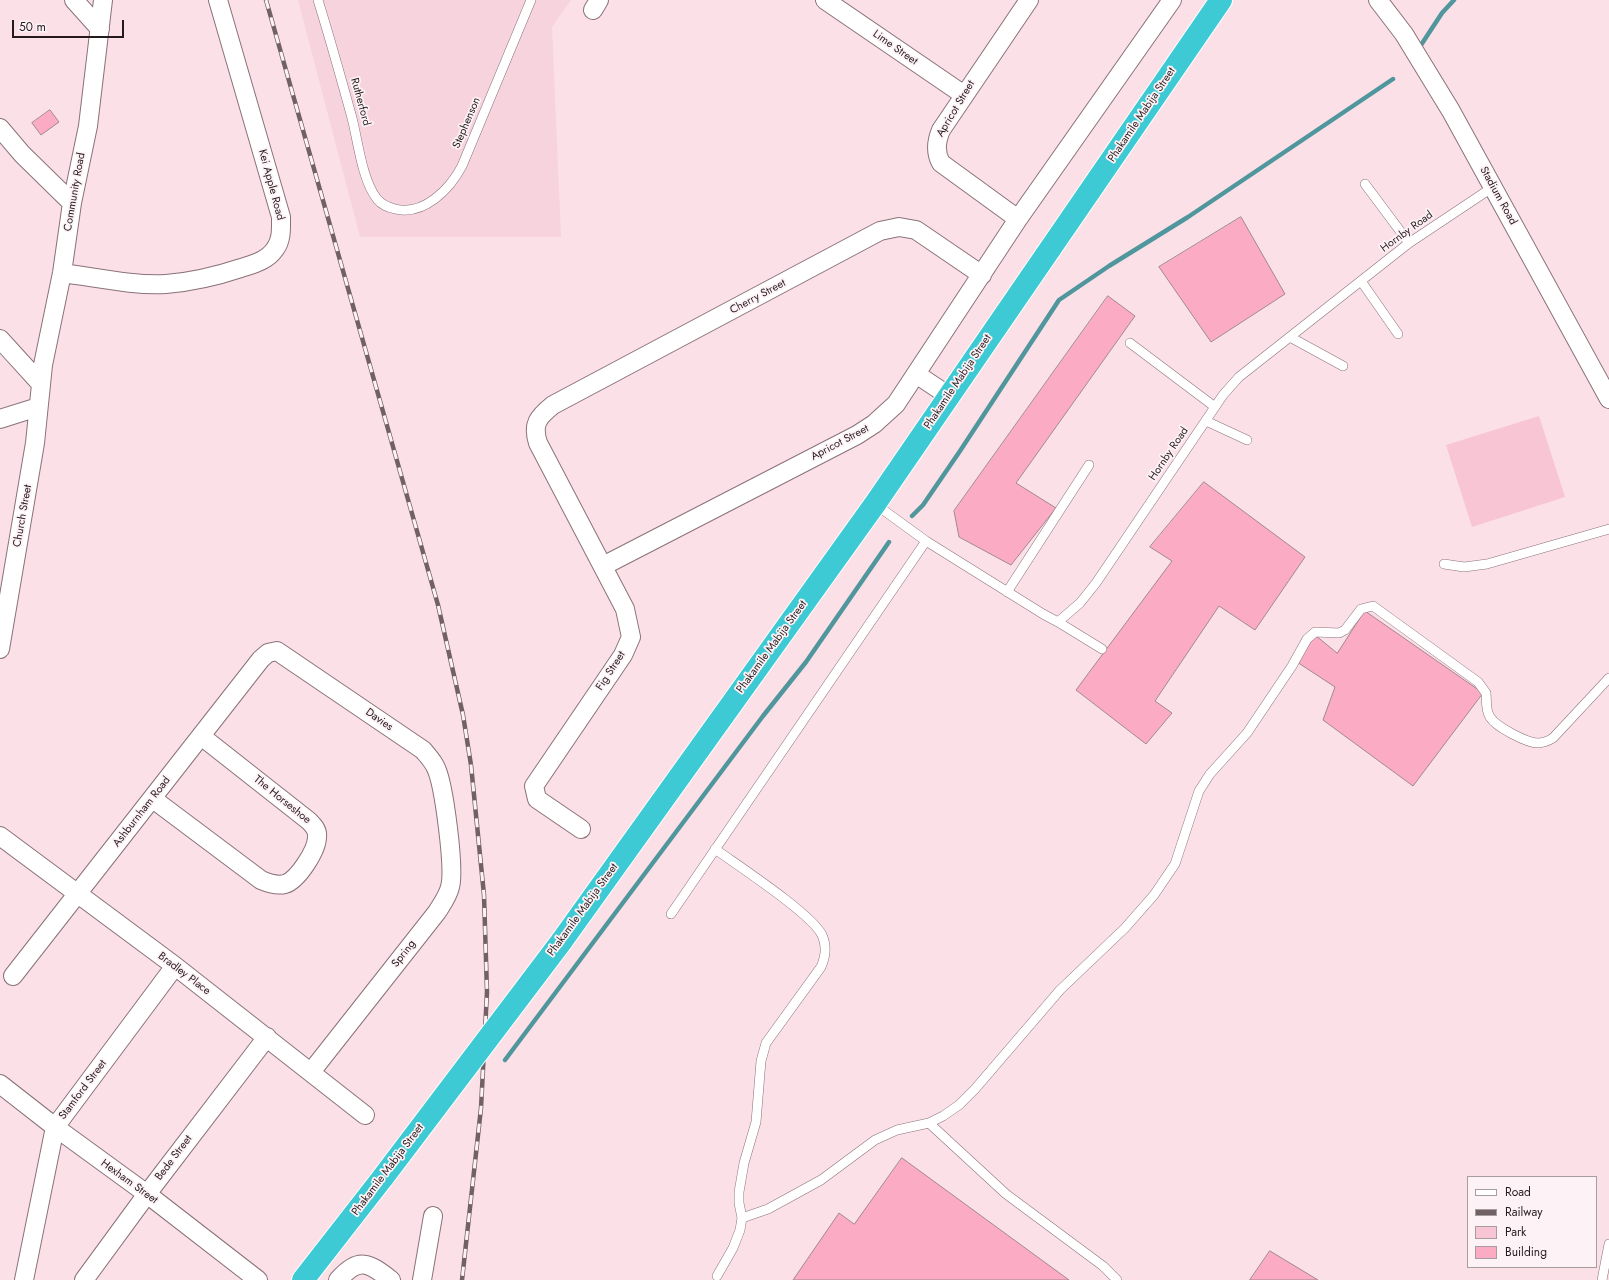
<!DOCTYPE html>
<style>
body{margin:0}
#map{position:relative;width:1609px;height:1280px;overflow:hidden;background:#fbe0e7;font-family:Jost,sans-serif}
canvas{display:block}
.legend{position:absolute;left:1467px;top:1176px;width:130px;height:92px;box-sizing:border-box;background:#fdf2f5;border:1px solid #a79c9f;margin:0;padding:5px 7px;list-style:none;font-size:12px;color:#251b1e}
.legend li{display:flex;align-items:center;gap:8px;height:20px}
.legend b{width:20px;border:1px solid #a79c9f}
.scale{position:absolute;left:12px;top:20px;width:112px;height:18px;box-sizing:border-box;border:2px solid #251b1e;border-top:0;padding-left:5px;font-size:12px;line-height:14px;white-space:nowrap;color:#251b1e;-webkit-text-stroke:3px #fdf2f5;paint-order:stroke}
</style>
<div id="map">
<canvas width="1609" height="1280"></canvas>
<ul class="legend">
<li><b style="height:5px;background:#fff"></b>Road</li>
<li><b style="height:5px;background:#716165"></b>Railway</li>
<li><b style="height:11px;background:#f8c5d4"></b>Park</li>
<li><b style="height:11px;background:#fbabc3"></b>Building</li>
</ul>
<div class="scale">50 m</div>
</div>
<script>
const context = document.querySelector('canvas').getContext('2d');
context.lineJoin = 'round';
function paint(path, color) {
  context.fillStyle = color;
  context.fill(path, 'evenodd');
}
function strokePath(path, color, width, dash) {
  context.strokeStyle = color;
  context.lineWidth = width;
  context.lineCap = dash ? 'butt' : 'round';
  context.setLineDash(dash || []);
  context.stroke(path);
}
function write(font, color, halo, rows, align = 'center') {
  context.font = font + ' Jost,sans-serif';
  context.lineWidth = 3.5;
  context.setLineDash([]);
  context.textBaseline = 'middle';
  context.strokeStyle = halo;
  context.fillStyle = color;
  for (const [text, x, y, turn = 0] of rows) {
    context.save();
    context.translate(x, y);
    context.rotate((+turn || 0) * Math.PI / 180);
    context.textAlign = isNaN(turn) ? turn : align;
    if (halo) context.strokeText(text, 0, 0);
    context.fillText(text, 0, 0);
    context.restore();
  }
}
paint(new Path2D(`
 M 298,0 L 571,0 L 552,27 L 561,237 L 360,237 Z`), '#f6d3dd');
paint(new Path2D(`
 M 1539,416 L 1565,497 L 1472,527 L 1446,445 Z`), '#f8c5d4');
strokePath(new Path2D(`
 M 1421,45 L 1442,13 L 1454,0
 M 912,516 L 923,505 L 960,451 L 1059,300 L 1109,266 L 1188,217 L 1393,79
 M 505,1060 L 763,716 L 806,662 L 889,542`), '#4f969d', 4.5);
const building = new Path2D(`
 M 50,110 L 59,122 L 41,135 L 32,123 Z
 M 1241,217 L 1285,294 L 1211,342 L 1159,267 Z
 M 1108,296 L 1135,316 L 1016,483 L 1056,508 L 1011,565 L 959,537 L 954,511 Z
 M 1204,482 L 1305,557 L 1255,630 L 1219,606 L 1155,701 L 1172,713 L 1146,744 L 1076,690 L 1172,561 L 1150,547 Z
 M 1365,611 L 1483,693 L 1413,786 L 1323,720 L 1335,687 L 1297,662 L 1315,635 L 1337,653 Z
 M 902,1158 L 1069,1280 L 793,1280 L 839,1213 L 854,1224 Z
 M 1270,1251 L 1318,1280 L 1250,1280 Z`);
paint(building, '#fbabc3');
strokePath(building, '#a1888f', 1);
const service = new Path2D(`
 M 318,0 C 330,39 341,78 352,118 C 358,141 362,180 377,199 C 382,205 387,207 395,209 C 424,216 450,189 462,166 L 531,0
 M 1365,184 L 1409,243
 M 1361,281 L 1398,334
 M 1290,337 L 1343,366
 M 1130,343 L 1215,407
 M 1206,421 L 1247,440
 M 875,504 L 926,541 L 1043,614 L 1058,622 L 1080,603 L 1096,583 L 1223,395 L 1239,377 L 1409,243 L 1493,187
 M 1444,564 L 1464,567 L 1487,564 L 1609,529
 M 1007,592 L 1089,465
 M 1058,622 L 1102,649
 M 715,849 C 737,865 812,914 822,935 C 827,946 826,956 821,967 L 766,1043 L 761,1061 L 756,1122 L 744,1163 L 739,1192 L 739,1203 L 742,1218 L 740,1230 L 733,1248 L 717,1276
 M 671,914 L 926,541
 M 929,1123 L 1006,1194 L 1103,1266 L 1117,1280
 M 742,1218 L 768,1209 L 821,1180 L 875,1140 L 897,1130 L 929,1123 L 943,1116 L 959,1105 L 975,1089 L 1060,990 L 1125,928 L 1154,895 L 1175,864 L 1199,791 L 1210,774 L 1247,733 L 1292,666 L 1307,639 L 1315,632 L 1339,633 L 1345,630 L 1361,609 L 1373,606 L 1478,682 L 1486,693 C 1487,701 1485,709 1490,717 C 1496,727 1527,743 1538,743 C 1544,743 1548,741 1553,738 L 1609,678
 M 1602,1280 L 1609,1244`);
const minor = new Path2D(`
 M 74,0 L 100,29
 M 825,0 L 964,95
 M 1378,0 L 1404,34 L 1451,111 L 1609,399
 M 593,10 L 599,0
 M 0,128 L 22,154 L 72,203
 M 1018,219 L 941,163 C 935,152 936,142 941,130 L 1029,0
 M 62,273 C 95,277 133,286 166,284 C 191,282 217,276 241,268 C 253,264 267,261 275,249 C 282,240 281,228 281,217 L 218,0
 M 0,339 L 40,383
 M 916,374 L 949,396
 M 0,419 L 38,407
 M 603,566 L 857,435 L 874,424 L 896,404 L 1018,219 L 1172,0
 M 0,649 L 35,443 L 43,365 L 62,273 L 72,203 L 88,126 L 103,0
 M 153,799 L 261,880 C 268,883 277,886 285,884 C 298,880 317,850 317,837 C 318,830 313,825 309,821 L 201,736
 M 581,829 L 537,799 L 534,786 L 623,655 L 631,637 L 625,609 L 538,443 C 532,424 538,417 553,405 L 880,231 L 899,227 L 916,230 L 982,275
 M 0,836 L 175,966 L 365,1115
 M 13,976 L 261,659 L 268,653 L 277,651 L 423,750 C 428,756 433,761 436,768 C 444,785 455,869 450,887 C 448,896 442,904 437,912 L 311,1072
 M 0,1084 L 55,1127 L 147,1194 L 258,1280
 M 24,1280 L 55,1127 L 175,966
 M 84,1280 L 147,1194 L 267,1037
 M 338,1280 C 359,1257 368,1262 391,1280
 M 422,1280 L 433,1216`);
const trunk = new Path2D(`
 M 561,942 L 875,504 L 1221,0
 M 303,1280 L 384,1176`);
strokePath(service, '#8a7279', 10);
strokePath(minor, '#8a7279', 20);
strokePath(trunk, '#fff', 24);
strokePath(service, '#fff', 9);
strokePath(minor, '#fff', 18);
strokePath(trunk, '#3ecad4', 22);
const rail = new Path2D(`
 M 266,0 L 438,605 L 463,715 L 471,765 L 484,895 L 487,992 L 481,1108 L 462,1280`);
strokePath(rail, '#716165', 4.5);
strokePath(rail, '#fdf2f5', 3, [9]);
const trunkBridge = new Path2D(`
 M 384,1176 L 561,942`);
strokePath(trunkBridge, '#fff', 24, []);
strokePath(trunkBridge, '#3ecad4', 22);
write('11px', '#251b1e', '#fdf2f5', [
 ["Lime Street",895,48,35],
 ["Rutherford",360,102,75],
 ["Apricot Street",956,109,-59],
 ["Phakamile Mabija Street",1142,115,-56],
 ["Stephenson",467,123,-67],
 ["Kei Apple Road",271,185,75],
 ["Community Road",75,192,-80],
 ["Stadium Road",1498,196,61],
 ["Hornby Road",1407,232,-36],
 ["Cherry Street",758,297,-28],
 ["Phakamile Mabija Street",958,382,-56],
 ["Apricot Street",840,443,-28],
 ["Hornby Road",1169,454,-56],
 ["Church Street",23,516,-80],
 ["Phakamile Mabija Street",772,647,-54],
 ["Fig Street",611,671,-57],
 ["Davies",379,720,35],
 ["The Horseshoe",282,800,39],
 ["Ashburnham Road",142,812,-52],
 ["Phakamile Mabija Street",583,910,-54],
 ["Spring",404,954,-52],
 ["Bradley Place",184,974,37],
 ["Stamford Street",83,1090,-53],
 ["Bede Street",174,1158,-53],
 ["Phakamile Mabija Street",388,1170,-53],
 ["Hexham Street",129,1182,36]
]);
</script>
